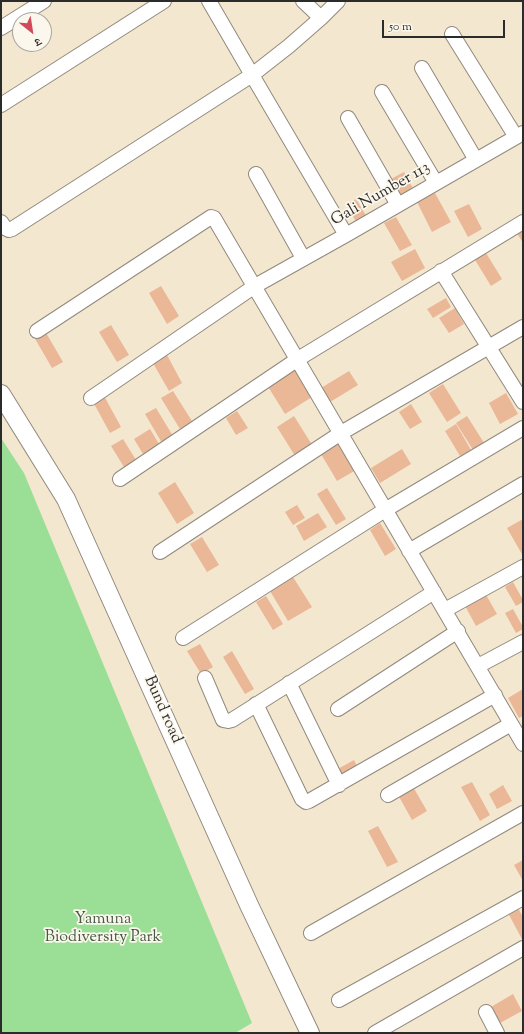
<!DOCTYPE html>
<meta charset="utf-8">
<style>
body{margin:0}
#map{position:relative;width:524px;height:1034px;overflow:hidden;background:#f4e7cf;font-family:"Sorts Mill Goudy","Noto Serif Devanagari",serif}
canvas{display:block}
.frame{position:absolute;inset:0;border:2px solid #2b2b2b;pointer-events:none}
.north{position:absolute;left:12px;top:12px;width:40px;height:40px;box-sizing:border-box;background:#fbf7ec;border:1px solid #a8a59f;border-radius:50%;rotate:150deg;font-size:11px;font-weight:700;line-height:16px;text-align:center;color:#2b2b2b}
.north::after{content:'';display:block;margin:auto;width:14px;height:18px;background:#d1495b;clip-path:polygon(50% 0,100% 100%,50% 72%,0 100%)}
.scale{position:absolute;left:382px;top:20px;width:123px;height:18px;box-sizing:border-box;border:2px solid #2b2b2b;border-top:0;padding-left:5px;font-size:12px;line-height:14px;white-space:nowrap;color:#2b2b2b;-webkit-text-stroke:3px #fbf7ec;paint-order:stroke}
</style>
<div id="map">
<canvas width="524" height="1034"></canvas>
<div class="frame"></div>
<div class="north">उ</div>
<div class="scale">50 m</div>
</div>
<script>
const context = document.querySelector('canvas').getContext('2d');
context.lineJoin = 'round';
function paint(path, color) {
  context.fillStyle = color;
  context.fill(path, 'evenodd');
}
function strokePath(path, color, width, dash) {
  context.strokeStyle = color;
  context.lineWidth = width;
  context.lineCap = dash ? 'butt' : 'round';
  context.setLineDash(dash || []);
  context.stroke(path);
}
function write(font, color, halo, rows, align = 'center') {
  context.font = font + ' "Sorts Mill Goudy",serif';
  context.lineWidth = 3.5;
  context.setLineDash([]);
  context.textBaseline = 'middle';
  context.strokeStyle = halo;
  context.fillStyle = color;
  for (const [text, x, y, turn = 0] of rows) {
    context.save();
    context.translate(x, y);
    context.rotate((+turn || 0) * Math.PI / 180);
    context.textAlign = isNaN(turn) ? turn : align;
    if (halo) context.strokeText(text, 0, 0);
    context.fillText(text, 0, 0);
    context.restore();
  }
}
paint(new Path2D(`
 M 1,438 L 24,473 L 252,1023 L 235,1033 L 1,1033 Z`), '#9bdf97');
paint(new Path2D(`
 M 404,172 L 414,190 L 399,198 L 389,180 Z
 M 435,193 L 451,222 L 432,232 L 417,202 Z
 M 356,199 L 367,217 L 357,223 L 346,205 Z
 M 469,204 L 482,229 L 468,237 L 454,211 Z
 M 396,217 L 412,245 L 400,251 L 384,223 Z
 M 523,225 L 523,243 L 515,230 Z
 M 483,248 L 502,279 L 491,286 L 472,255 Z
 M 415,249 L 425,268 L 402,281 L 391,262 Z
 M 161,286 L 179,316 L 167,324 L 149,293 Z
 M 446,298 L 451,307 L 433,318 L 427,309 Z
 M 455,308 L 464,324 L 449,333 L 439,318 Z
 M 111,325 L 129,355 L 117,362 L 99,332 Z
 M 45,331 L 63,362 L 52,368 L 34,337 Z
 M 167,355 L 182,383 L 169,391 L 153,363 Z
 M 295,369 L 312,397 L 285,414 L 267,385 Z
 M 349,371 L 358,385 L 330,402 L 321,388 Z
 M 443,384 L 461,413 L 447,422 L 429,393 Z
 M 173,391 L 192,421 L 180,429 L 161,398 Z
 M 506,393 L 518,414 L 500,424 L 489,403 Z
 M 103,394 L 121,427 L 110,433 L 92,400 Z
 M 411,404 L 422,422 L 410,429 L 399,412 Z
 M 156,408 L 173,436 L 162,443 L 145,414 Z
 M 237,411 L 248,428 L 236,435 L 226,418 Z
 M 294,416 L 314,448 L 297,459 L 277,427 Z
 M 467,416 L 486,446 L 475,453 L 456,423 Z
 M 456,424 L 471,450 L 460,456 L 445,431 Z
 M 150,429 L 159,444 L 143,454 L 134,439 Z
 M 123,439 L 136,460 L 124,467 L 111,446 Z
 M 340,443 L 356,470 L 337,481 L 321,454 Z
 M 402,449 L 411,464 L 380,483 L 371,468 Z
 M 175,482 L 194,513 L 177,524 L 158,493 Z
 M 327,488 L 346,519 L 336,525 L 317,494 Z
 M 297,505 L 305,518 L 293,525 L 285,512 Z
 M 318,513 L 327,527 L 304,541 L 296,526 Z
 M 523,519 L 523,556 L 507,528 Z
 M 380,523 L 396,549 L 385,556 L 370,530 Z
 M 202,537 L 219,565 L 207,572 L 190,544 Z
 M 293,577 L 312,607 L 288,621 L 270,591 Z
 M 513,582 L 523,600 L 523,602 L 516,606 L 505,587 Z
 M 485,593 L 497,614 L 476,626 L 464,604 Z
 M 266,596 L 283,624 L 273,630 L 256,602 Z
 M 513,609 L 523,627 L 523,629 L 516,633 L 505,613 Z
 M 200,644 L 213,667 L 201,674 L 187,651 Z
 M 232,651 L 254,689 L 245,694 L 223,657 Z
 M 523,689 L 523,716 L 519,718 L 508,698 Z
 M 354,760 L 360,772 L 342,782 L 336,770 Z
 M 472,782 L 490,815 L 480,821 L 461,787 Z
 M 412,785 L 427,811 L 412,820 L 397,793 Z
 M 503,785 L 512,801 L 497,809 L 489,794 Z
 M 378,826 L 398,862 L 387,867 L 368,831 Z
 M 523,860 L 523,881 L 514,865 Z
 M 518,908 L 523,917 L 523,941 L 508,913 Z
 M 513,994 L 522,1011 L 500,1023 L 491,1007 Z`), '#eab797');
const minor = new Path2D(`
 M 303,1 L 321,18 L 289,46 L 252,75 L 346,235
 M 321,18 L 338,1
 M 1,28 L 44,1
 M 452,34 L 516,137
 M 422,68 L 476,160
 M 382,92 L 436,183
 M 1,105 L 164,1
 M 348,118 L 398,205
 M 256,174 L 303,258
 M 1,222 L 5,228 L 9,230 L 12,229 L 252,75 L 209,1
 M 441,271 L 523,402
 M 37,331 L 211,217 L 214,218 L 523,744
 M 91,398 L 255,286 L 346,235 L 523,133
 M 120,479 L 298,359 L 523,222
 M 409,551 L 523,484
 M 160,552 L 341,433 L 523,327
 M 445,610 L 523,567
 M 183,638 L 385,510 L 523,428
 M 478,666 L 523,642
 M 205,678 L 223,720 L 228,721 L 232,720 L 434,592
 M 289,683 L 339,785
 M 256,704 L 302,799 L 306,802 L 309,801 L 495,695
 M 338,709 L 458,631
 M 388,795 L 511,724
 M 311,933 L 523,813
 M 339,1000 L 523,898
 M 486,1012 L 497,1033
 M 375,1033 L 523,948`);
const tertiary = new Path2D(`
 M 1,394 L 66,499 L 249,905 L 310,1033`);
strokePath(minor, '#90897d', 16);
strokePath(tertiary, '#90897d', 20);
strokePath(minor, '#fff', 14);
strokePath(tertiary, '#fff', 18);
write('16px', '#2b2b2b', '#fbf7ec', [
 ["Gali Number 113",381,195,-30],
 ["Bund road",162,710,66]
]);
write('16px', '#475846', '#fbf7ec', [
 ["Yamuna",103,920],
 ["Biodiversity Park",103,938]
]);
</script>
